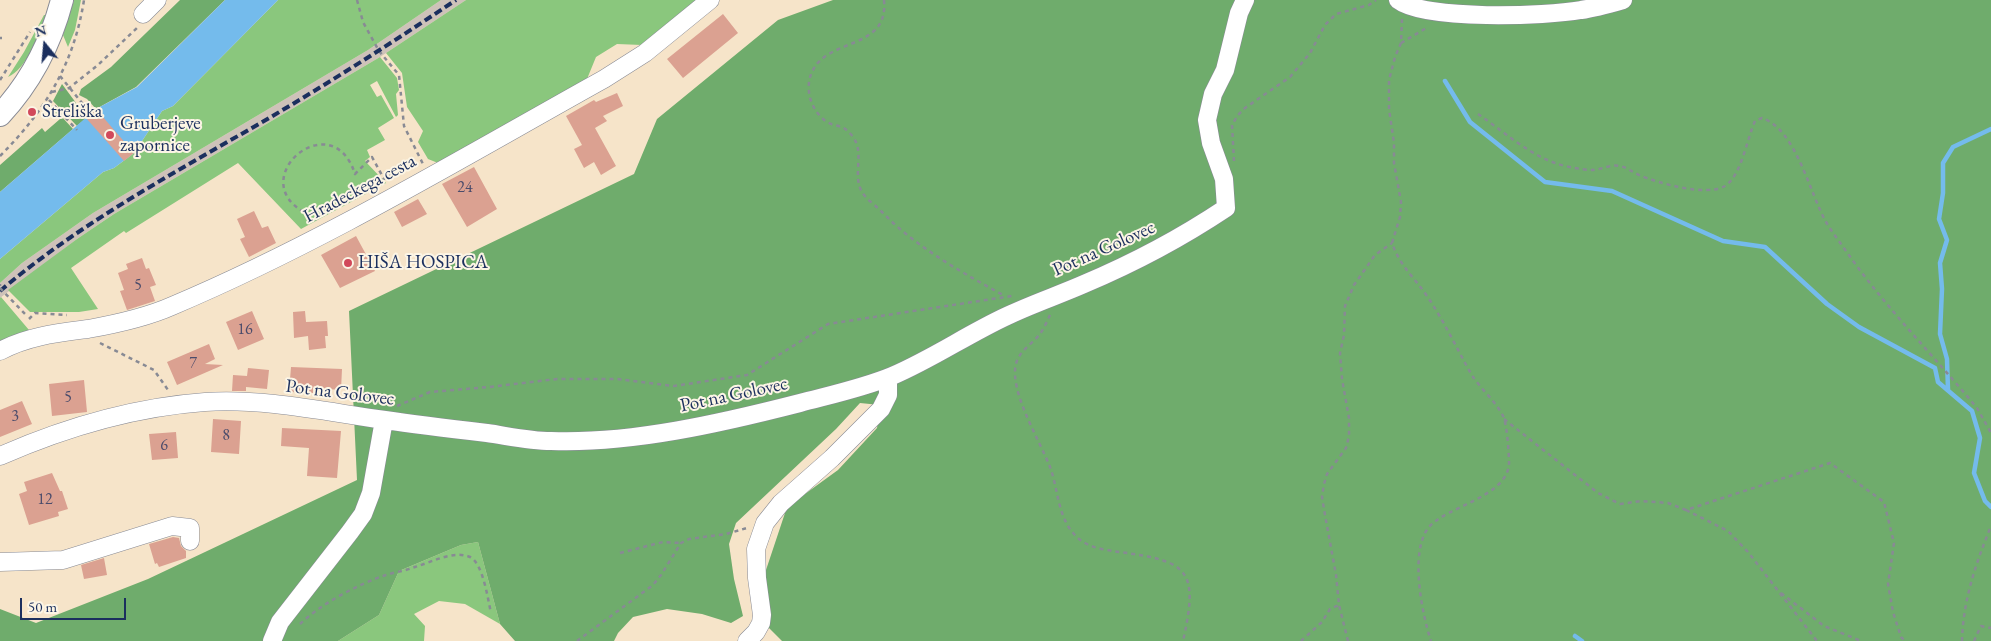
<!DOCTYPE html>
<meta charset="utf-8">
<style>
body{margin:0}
#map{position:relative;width:1991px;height:641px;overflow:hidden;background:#f6e4c9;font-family:"EB Garamond",serif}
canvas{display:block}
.north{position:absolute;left:20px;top:20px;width:50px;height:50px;-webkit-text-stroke:4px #fcf5e5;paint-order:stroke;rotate:343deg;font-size:14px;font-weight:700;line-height:20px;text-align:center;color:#1b2f5e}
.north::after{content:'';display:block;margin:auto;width:18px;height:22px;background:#1b2f5e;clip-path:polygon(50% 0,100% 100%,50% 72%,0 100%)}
.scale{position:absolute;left:20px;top:598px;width:106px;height:22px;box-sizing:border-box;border:2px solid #1b2f5e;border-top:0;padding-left:6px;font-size:15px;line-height:18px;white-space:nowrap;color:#1b2f5e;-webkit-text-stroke:4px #fcf5e5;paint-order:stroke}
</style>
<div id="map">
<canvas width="1991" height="641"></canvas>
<div class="north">N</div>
<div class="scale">50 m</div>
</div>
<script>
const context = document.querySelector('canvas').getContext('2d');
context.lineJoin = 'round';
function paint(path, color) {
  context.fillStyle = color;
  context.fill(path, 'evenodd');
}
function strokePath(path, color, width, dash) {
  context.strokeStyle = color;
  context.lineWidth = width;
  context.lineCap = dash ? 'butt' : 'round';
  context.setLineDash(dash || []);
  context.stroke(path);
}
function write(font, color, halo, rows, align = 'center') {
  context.font = font + ' "EB Garamond",serif';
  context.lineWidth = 4;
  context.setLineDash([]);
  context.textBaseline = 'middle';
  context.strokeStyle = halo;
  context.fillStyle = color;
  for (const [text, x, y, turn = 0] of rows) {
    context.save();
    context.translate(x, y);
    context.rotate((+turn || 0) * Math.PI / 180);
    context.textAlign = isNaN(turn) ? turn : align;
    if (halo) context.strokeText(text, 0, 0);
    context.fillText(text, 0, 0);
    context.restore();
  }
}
paint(new Path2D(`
 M 441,0 L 466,0 L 380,57 L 114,214 L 77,239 L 0,298 L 0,283 L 22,263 L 93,213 L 368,50 Z`), '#cec2b9');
paint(new Path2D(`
 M 74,0 L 81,0 L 75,30 L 68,47 L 63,35 Z
 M 278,0 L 441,0 L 368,50 L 93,213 L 22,263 L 0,283 L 0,259 L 103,172 L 114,168 L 134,153 L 162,111 L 173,106 Z
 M 466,0 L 697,0 L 642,45 L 617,44 L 596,57 L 587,79 L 438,163 L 428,159 L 418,142 L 423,131 L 407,107 L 402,73 L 386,53 Z
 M 44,15 L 47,15 C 40,33 26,70 8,77 L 24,52 Z
 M 380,57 L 397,78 L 399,90 L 396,94 L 398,115 L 396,117 L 377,81 L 370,85 L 377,97 L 381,95 L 394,118 L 378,128 L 385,140 L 367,150 L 370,157 L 365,161 L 386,183 L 301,229 L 238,163 L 126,233 L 124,231 L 71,268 L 98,309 L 79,312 L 30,312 L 8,290 L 77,239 L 114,214 Z
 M 1,297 L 29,330 L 0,342 L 0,298 Z
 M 478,542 L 500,624 L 465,604 L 439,601 L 414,614 L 425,626 L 424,641 L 338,641 L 379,615 L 399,571 L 461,545 Z`), '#8ac77d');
paint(new Path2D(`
 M 180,0 L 225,0 L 136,87 L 96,109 L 87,99 L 79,95 L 81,89 L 111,67 Z
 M 833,0 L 1991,0 L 1991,641 L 782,641 L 766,625 L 762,582 L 787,507 L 838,470 L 877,428 L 880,405 L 860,403 L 836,429 L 736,523 L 729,544 L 734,579 L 743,616 L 731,623 L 702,614 L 667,609 L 633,617 L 618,633 L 614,641 L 515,641 L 500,624 L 478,542 L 461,545 L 399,571 L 379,615 L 338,641 L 0,641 L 0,609 L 36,623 L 148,579 L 357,480 L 349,311 L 634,174 L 657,119 L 778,20 Z
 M 62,84 L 85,115 L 86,118 L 77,126 L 53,101 Z
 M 51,105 L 73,129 L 0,192 L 0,165 L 42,128 L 45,132 L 60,119 L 50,107 Z`), '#6fac6c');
paint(new Path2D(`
 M 225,0 L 278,0 L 173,106 L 162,111 L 134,153 L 114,168 L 103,172 L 0,259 L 0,192 L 96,109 L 137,87 Z`), '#74bbec');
strokePath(new Path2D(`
 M 1445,81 L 1470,122 L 1545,182 L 1612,191 L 1723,241 L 1765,247 L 1827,304 L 1859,327 L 1935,368 L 1938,382 L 1972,411 L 1980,438 L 1974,473 L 1985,501 L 1991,507
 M 1948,390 L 1947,359 L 1940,334 L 1942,289 L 1940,263 L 1947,240 L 1939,219 L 1943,193 L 1943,163 L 1953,147 L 1991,129
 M 1575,636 L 1582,641`), '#74bbec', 4.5);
paint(new Path2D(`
 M 723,14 L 738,33 L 683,78 L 667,59 Z
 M 617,93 L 623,106 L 603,116 L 607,121 L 595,128 L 616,166 L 601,175 L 594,162 L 584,168 L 574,149 L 582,145 L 566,116 L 594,100 L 596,102 Z
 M 96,109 L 134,153 L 124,161 L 86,118 Z
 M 474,167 L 497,209 L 467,227 L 442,184 Z
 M 418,199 L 427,214 L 402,227 L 394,212 Z
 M 254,211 L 262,228 L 268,226 L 276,243 L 249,257 L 240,239 L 245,237 L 237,219 Z
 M 356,236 L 375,271 L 340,288 L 321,255 Z
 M 142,258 L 146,269 L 149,268 L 156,285 L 150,287 L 155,301 L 127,310 L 120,291 L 124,290 L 118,273 L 128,269 L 126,264 Z
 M 252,311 L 264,339 L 238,350 L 226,322 Z
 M 305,311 L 306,322 L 327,321 L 328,336 L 325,336 L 326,348 L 309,350 L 308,336 L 294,338 L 293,312 Z
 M 209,344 L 215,359 L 205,364 L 223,365 L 177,385 L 167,362 Z
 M 291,367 L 342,369 L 341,390 L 313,388 L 313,393 L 289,392 Z
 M 248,368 L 269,370 L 267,389 L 246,387 L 246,391 L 232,391 L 233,375 L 247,376 Z
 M 84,380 L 87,412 L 52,416 L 49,384 Z
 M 22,401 L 32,424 L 0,437 L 0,410 Z
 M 213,419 L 241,421 L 239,454 L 211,452 Z
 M 282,428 L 341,431 L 337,478 L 307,476 L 309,448 L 281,446 Z
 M 176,432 L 178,458 L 152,460 L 149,434 Z
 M 52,473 L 60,491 L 62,491 L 68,509 L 58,512 L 59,516 L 29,525 L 19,494 L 27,491 L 24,482 Z
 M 173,537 L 179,538 L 181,546 L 186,551 L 186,558 L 159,567 L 157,563 L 155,564 L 149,544 Z
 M 104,558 L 107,575 L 84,579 L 81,565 Z`), '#dba191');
const minor = new Path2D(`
 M 1398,0 C 1425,21 1547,16 1581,10 C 1595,8 1609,4 1623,0
 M 143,14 L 157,0
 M 0,351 C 28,336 57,333 88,329 C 116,324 145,318 172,306 C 321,243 462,158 604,79 L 645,53 L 710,0
 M 0,456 C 64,428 135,407 205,402 C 264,398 327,412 385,420 C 419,425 453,429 487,433 C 508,436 530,441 551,441 C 631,444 722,423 800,403 C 830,395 863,388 892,376 C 932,359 968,334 1007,316 C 1032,304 1059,295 1084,284 C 1134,263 1181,238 1226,208 L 1224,179 L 1211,143 L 1207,120 L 1213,94 L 1225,70 L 1239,13 L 1245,0
 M 0,562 L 63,560 L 172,526 L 190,528 L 190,541
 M 272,641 L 280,622 L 350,532 L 363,514 L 371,493 L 384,420
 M 747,641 L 756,632 L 761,623 L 762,615 L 757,578 L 756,549 L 765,523 L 781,503 L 832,458 L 881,409 L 888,395 L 888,378`);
const major = new Path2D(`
 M 0,115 C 30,83 51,42 62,0`);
strokePath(minor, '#888a94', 19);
strokePath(major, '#888a94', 24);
strokePath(new Path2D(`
 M 357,0 L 363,22 L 379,51 L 399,75 L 404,126 L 423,164
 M 884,0 C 889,51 827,37 812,72 C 804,89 811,111 827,122 C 837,128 843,123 853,137 C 865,153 852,175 862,192 C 866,199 875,205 881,211 C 889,219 897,227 906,234 C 936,258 970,277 1003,295
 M 1402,19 L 1401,43 L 1395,57 L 1389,80 L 1389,109 L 1394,143 L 1394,163 L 1401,202 L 1400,217 L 1392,243 C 1400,266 1414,277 1427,296 C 1444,321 1456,347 1470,372 C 1479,388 1497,402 1504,418 C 1507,427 1509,453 1509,463 C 1508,497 1447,506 1429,527 C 1409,551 1422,614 1431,641
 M 0,38 L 2,38
 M 1401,43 L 1428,27
 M 60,76 L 91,114
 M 0,80 L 30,32
 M 52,92 L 69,88 L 98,65 L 137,28
 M 49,100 L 77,130
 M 32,112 L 36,116
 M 1478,114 C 1503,131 1529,155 1558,164 C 1568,167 1583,170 1592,170 C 1601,170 1610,164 1619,166 C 1627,167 1632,172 1639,175 C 1658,183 1706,197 1725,186 C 1741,176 1747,139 1755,121 L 1762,118 C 1796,129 1810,194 1826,222 C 1832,232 1839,241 1846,251 C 1885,307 1934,356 1977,408 L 1991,433
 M 0,156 C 45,111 74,64 84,0
 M 1234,161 L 1232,125 L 1238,115 L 1245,108 L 1290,77 L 1310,53 L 1325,25 L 1336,14 L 1369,5 L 1376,0
 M 317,220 L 315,217 C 234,187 331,99 355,174 L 372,157 L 384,179 L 391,175 L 393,180
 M 0,284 L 0,286
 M 1050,315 C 1047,321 1044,329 1039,335 C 1032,344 1019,351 1016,364 C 1009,391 1040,441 1050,467 C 1059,491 1057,520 1079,539 C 1090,548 1106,550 1119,552 C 1189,561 1199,570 1183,641
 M 29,319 L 35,313 L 67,315
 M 100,343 L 154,370 L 168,390
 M 397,406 L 430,392 L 489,387 L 557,379 L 617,379 L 674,386 L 747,375 L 828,324 L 1012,296
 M 1504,419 L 1598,493 L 1620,504 L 1641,501 L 1668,503 L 1686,510 L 1830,463 L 1884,502 L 1894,543 L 1888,584 L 1893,612 L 1901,637 L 1905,641
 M 1686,510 L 1728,531 L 1748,552 L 1817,641
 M 620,553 L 663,542 L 681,543
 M 1781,593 L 1824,626 L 1861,641
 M 300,624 C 321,604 358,584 386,575 C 395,572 405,571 415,567 C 432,562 453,550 470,557 C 483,563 488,600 491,613
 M 577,641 L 653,585 L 661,575 L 681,543 L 689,539 L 726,534 L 747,528
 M 1301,641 L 1322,622 L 1330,609 L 1339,605
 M 1348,641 L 1339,605 L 1336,575 L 1325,515 L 1322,497 L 1324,484 L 1327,474 L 1346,448 L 1349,436 L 1349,418 L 1342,379 L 1340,353 L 1344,335 L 1345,306 L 1354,285 L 1375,255 L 1392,243
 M 1962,641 C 1963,600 1976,563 1991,526
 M 1974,641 L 1981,626 L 1991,628`), '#888a94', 2.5, [4, 4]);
strokePath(minor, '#fff', 18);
strokePath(major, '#fff', 22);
strokePath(new Path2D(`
 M 0,291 C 80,223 174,173 264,121 C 329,83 393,42 456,0`), '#1b2f5e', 4, [8, 4]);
strokePath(new Path2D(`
 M 0,288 L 26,315`), '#888a94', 2.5, [4, 4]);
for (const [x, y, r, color] of [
 [32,112,5,"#d1495b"],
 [110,135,5,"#d1495b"],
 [348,263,5,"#d1495b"]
]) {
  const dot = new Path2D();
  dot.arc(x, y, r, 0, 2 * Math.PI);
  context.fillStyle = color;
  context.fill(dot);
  strokePath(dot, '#fcf5e5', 2);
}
write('16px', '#4b4c6b', null, [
 ["24",465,188],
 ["5",138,286],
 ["16",245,330],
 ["7",193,364],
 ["5",68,398],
 ["3",15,417],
 ["8",226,436],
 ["6",164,446],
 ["12",45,500]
]);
write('19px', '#1b2f5e', '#fcf5e5', [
 ["Streliška",42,112],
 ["Gruberjeve",120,124],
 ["zapornice",120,146],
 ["HIŠA HOSPICA",358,263]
], 'left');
write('19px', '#1b2f5e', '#fcf5e5', [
 ["Hradeckega cesta",360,189,-28],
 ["Pot na Golovec",1104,249,-24],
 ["Pot na Golovec",340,393,7],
 ["Pot na Golovec",734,395,-12]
]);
</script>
